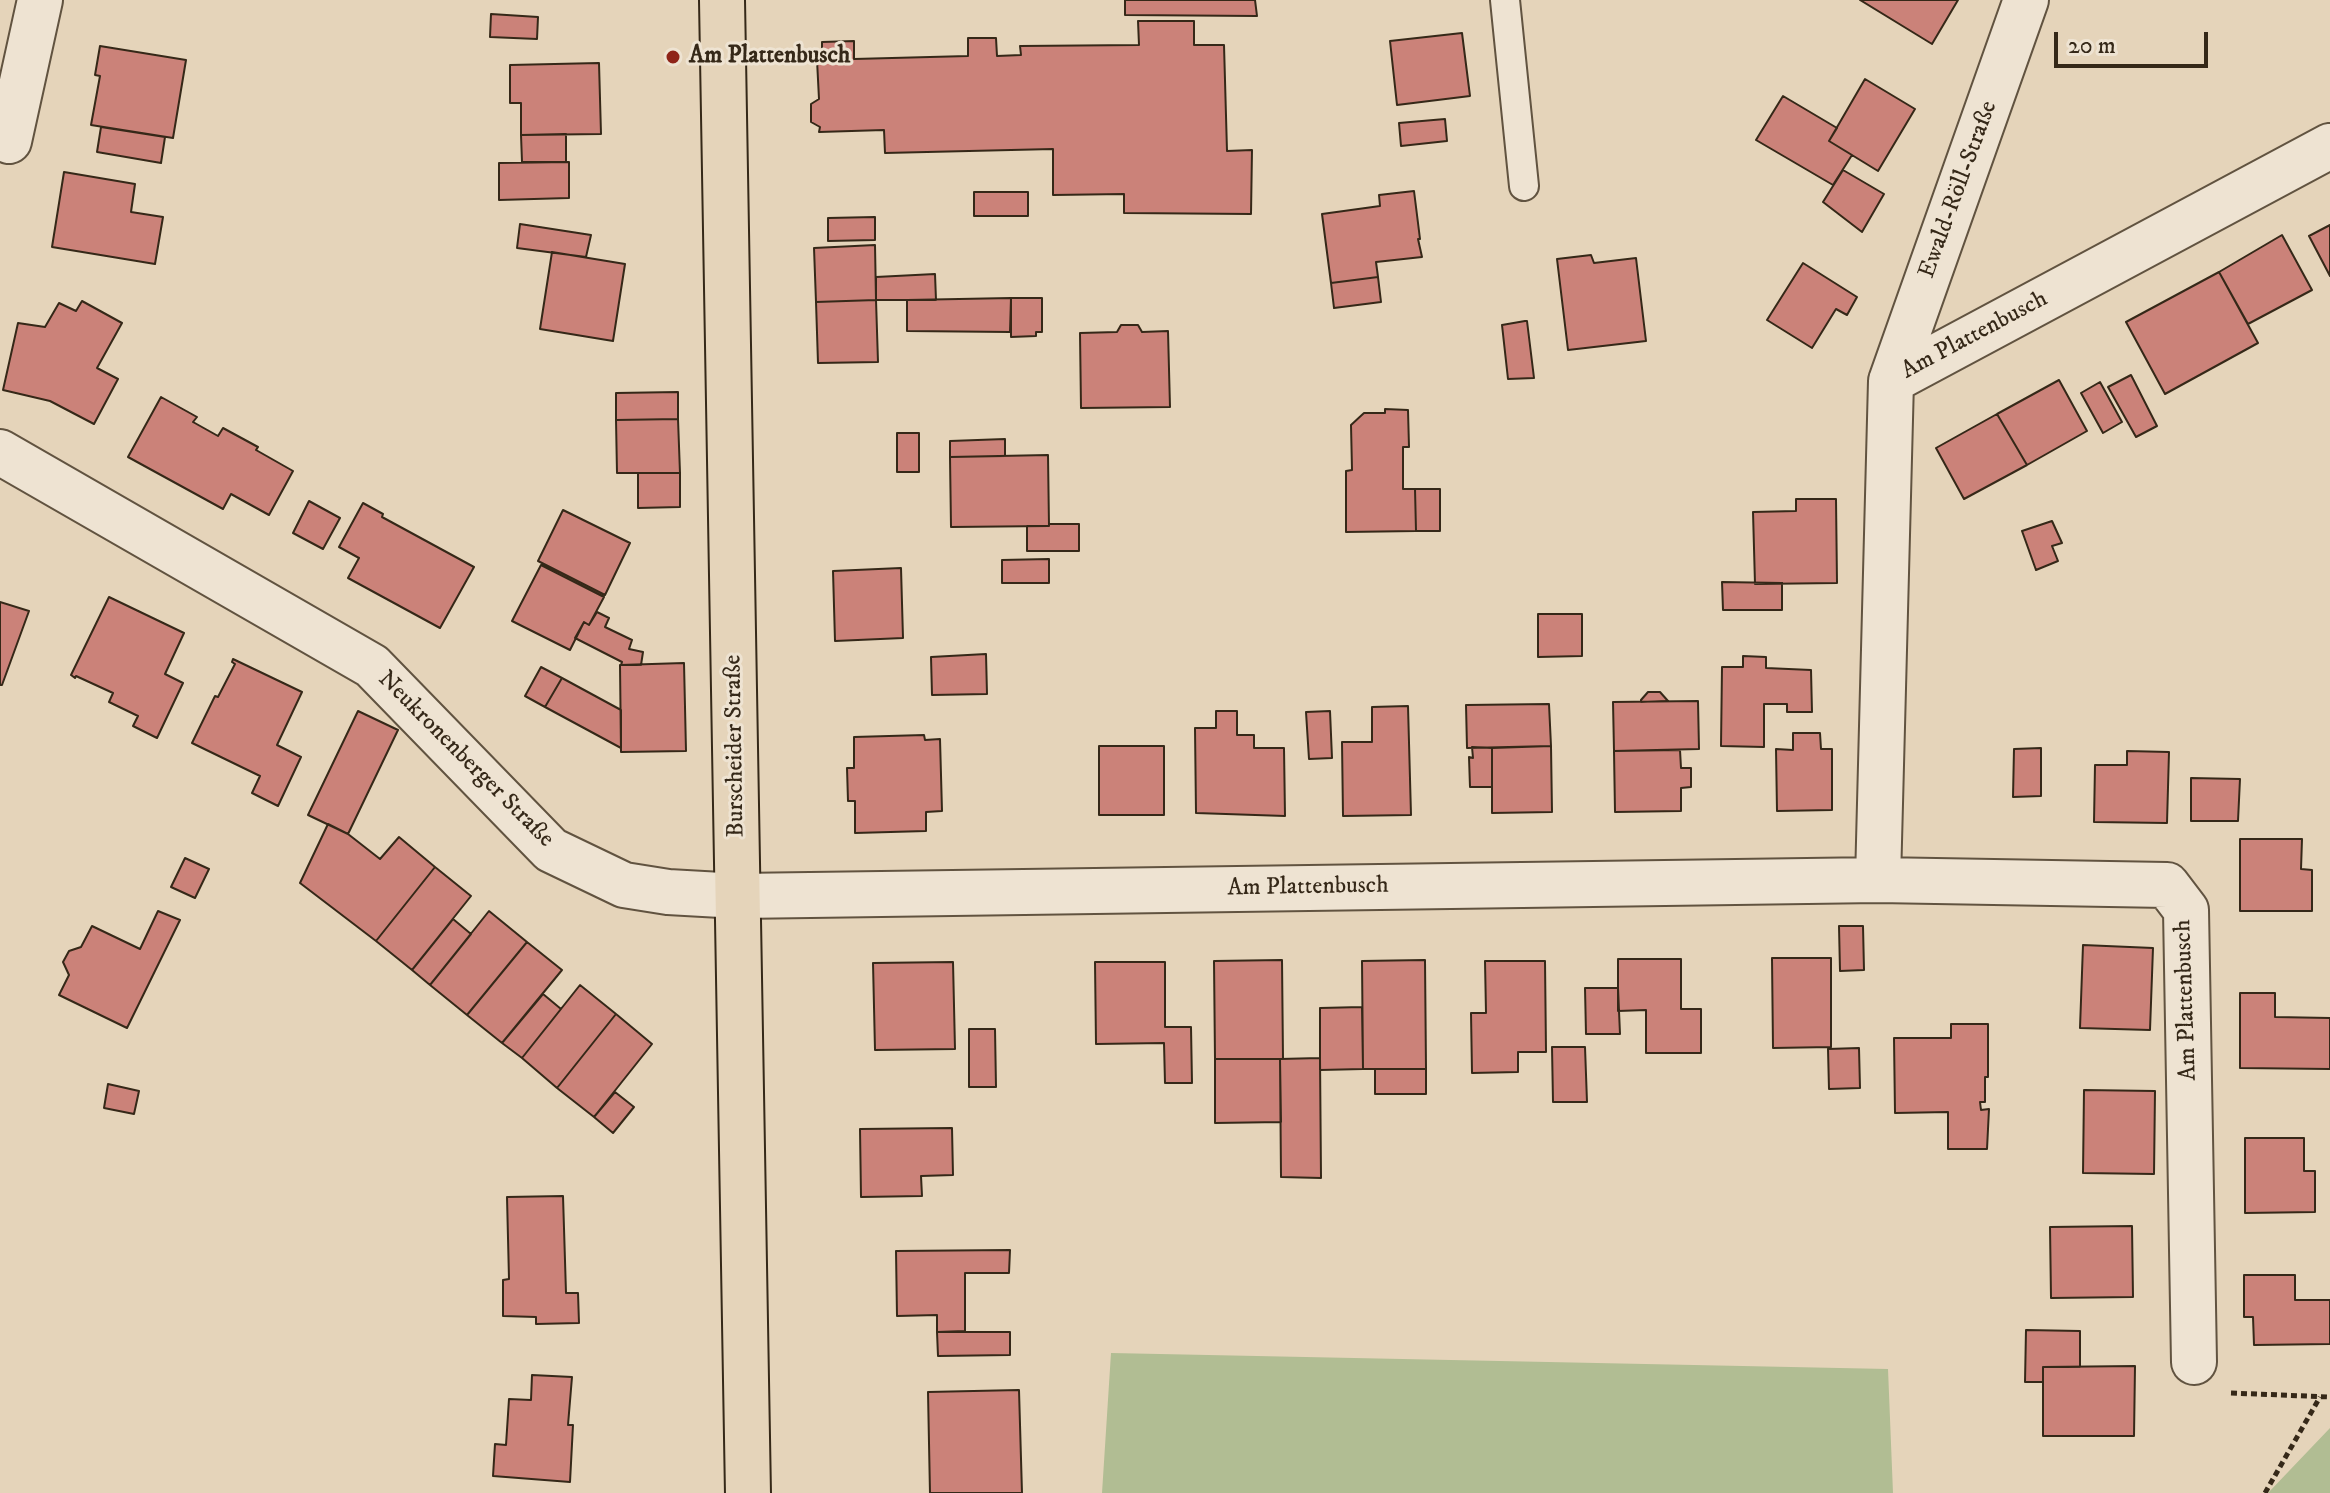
<!DOCTYPE html>
<meta charset="utf-8">
<style>
body{margin:0}
#map{position:relative;width:2330px;height:1493px;overflow:hidden;background:#e5d4ba;font-family:"IM FELL DW Pica",serif}
canvas{display:block}
.scale{position:absolute;left:2054px;top:32px;width:154px;height:36px;box-sizing:border-box;border:4px solid #352818;border-top:0;padding-left:10px;font-size:24px;line-height:28px;white-space:nowrap;color:#352818;-webkit-text-stroke:6px #eee3d2;paint-order:stroke}
</style>
<div id="map">
<canvas width="2330" height="1493"></canvas>
<div class="scale">20 m</div>
</div>
<script>
const context = document.querySelector('canvas').getContext('2d');
context.lineJoin = 'round';
function paint(path, color) {
  context.fillStyle = color;
  context.fill(path, 'evenodd');
}
function strokePath(path, color, width, dash) {
  context.strokeStyle = color;
  context.lineWidth = width;
  context.lineCap = dash ? 'butt' : 'round';
  context.setLineDash(dash || []);
  context.stroke(path);
}
function write(font, color, halo, rows, align = 'center') {
  context.font = font + ' "IM FELL DW Pica",serif';
  context.lineWidth = 6;
  context.setLineDash([]);
  context.textBaseline = 'middle';
  context.strokeStyle = halo;
  context.fillStyle = color;
  for (const [text, x, y, turn = 0] of rows) {
    context.save();
    context.translate(x, y);
    context.rotate((+turn || 0) * Math.PI / 180);
    context.textAlign = isNaN(turn) ? turn : align;
    if (halo) context.strokeText(text, 0, 0);
    context.fillText(text, 0, 0);
    context.restore();
  }
}
paint(new Path2D(`
 M 1111,1353 L 1888,1369 L 1893,1493 L 1102,1493 Z
 M 2330,1428 L 2330,1493 L 2268,1493 Z`), '#b1bd93');
const building = new Path2D(`
 M 1125,0 L 1255,0 L 1257,16 L 1125,15 Z
 M 1860,0 L 1958,0 L 1932,44 Z
 M 491,14 L 538,17 L 537,39 L 490,37 Z
 M 1138,21 L 1194,21 L 1194,45 L 1224,45 L 1227,151 L 1252,150 L 1251,214 L 1124,213 L 1124,194 L 1053,195 L 1053,149 L 885,153 L 884,130 L 819,132 L 820,127 L 811,122 L 811,104 L 819,99 L 817,60 L 822,59 L 822,42 L 854,41 L 854,59 L 968,56 L 968,38 L 996,38 L 997,56 L 1021,55 L 1020,46 L 1139,45 Z
 M 1462,33 L 1470,96 L 1397,105 L 1390,41 Z
 M 100,46 L 186,60 L 173,138 L 91,125 L 100,76 L 95,75 Z
 M 599,63 L 601,134 L 521,135 L 521,103 L 510,103 L 510,65 Z
 M 1865,79 L 1915,109 L 1878,171 L 1829,141 Z
 M 1783,96 L 1837,128 L 1829,141 L 1852,155 L 1833,185 L 1756,140 Z
 M 1445,119 L 1447,141 L 1401,146 L 1399,123 Z
 M 101,127 L 165,137 L 161,163 L 97,152 Z
 M 566,134 L 566,162 L 522,162 L 521,135 Z
 M 569,162 L 569,198 L 499,200 L 499,163 Z
 M 1843,170 L 1884,194 L 1862,232 L 1823,202 Z
 M 64,172 L 135,184 L 131,212 L 163,217 L 155,264 L 52,247 Z
 M 1414,191 L 1420,239 L 1418,239 L 1422,257 L 1376,262 L 1378,277 L 1331,283 L 1322,214 L 1380,206 L 1379,195 Z
 M 974,192 L 1028,192 L 1028,216 L 974,216 Z
 M 875,217 L 875,240 L 828,241 L 828,218 Z
 M 520,224 L 591,235 L 586,257 L 517,248 Z
 M 2330,225 L 2330,276 L 2309,236 Z
 M 2282,235 L 2312,290 L 2248,324 L 2219,272 Z
 M 875,245 L 876,300 L 816,302 L 814,248 Z
 M 552,252 L 625,264 L 613,341 L 540,329 Z
 M 1591,255 L 1594,263 L 1636,258 L 1646,341 L 1568,350 L 1557,259 Z
 M 1803,263 L 1857,297 L 1847,315 L 1836,309 L 1812,348 L 1767,320 Z
 M 2219,272 L 2258,343 L 2165,394 L 2126,322 Z
 M 935,274 L 936,300 L 876,300 L 876,277 Z
 M 1378,277 L 1381,302 L 1334,308 L 1331,283 Z
 M 1011,298 L 1042,298 L 1042,332 L 1036,332 L 1036,336 L 1011,337 Z
 M 1011,298 L 1010,332 L 907,331 L 907,300 Z
 M 876,300 L 878,362 L 818,363 L 816,302 Z
 M 82,301 L 122,323 L 97,368 L 118,379 L 94,424 L 50,401 L 3,390 L 18,323 L 45,327 L 59,303 L 76,311 Z
 M 1525,321 L 1527,321 L 1534,378 L 1508,379 L 1502,325 Z
 M 1121,325 L 1138,325 L 1142,332 L 1168,331 L 1170,407 L 1081,408 L 1080,333 L 1117,332 Z
 M 2131,375 L 2157,426 L 2136,437 L 2108,387 Z
 M 2059,380 L 2087,431 L 2027,465 L 1997,414 Z
 M 2100,382 L 2122,422 L 2103,433 L 2081,393 Z
 M 678,392 L 678,419 L 616,420 L 616,393 Z
 M 161,397 L 197,417 L 193,422 L 218,436 L 223,428 L 258,447 L 256,450 L 293,471 L 269,515 L 231,494 L 223,509 L 128,457 Z
 M 1385,409 L 1408,410 L 1409,447 L 1403,447 L 1403,489 L 1415,489 L 1416,531 L 1346,532 L 1346,471 L 1352,470 L 1351,425 L 1364,413 L 1385,413 Z
 M 1997,414 L 2027,465 L 1964,499 L 1936,448 Z
 M 678,419 L 680,473 L 617,473 L 616,420 Z
 M 897,433 L 919,433 L 919,472 L 897,472 Z
 M 1005,439 L 1005,456 L 950,457 L 950,441 Z
 M 1048,455 L 1049,526 L 951,527 L 950,457 Z
 M 638,473 L 680,473 L 680,507 L 638,508 Z
 M 1415,489 L 1440,489 L 1440,531 L 1416,531 Z
 M 1796,499 L 1836,499 L 1837,583 L 1755,584 L 1753,512 L 1796,511 Z
 M 309,501 L 340,518 L 323,549 L 293,533 Z
 M 363,503 L 383,514 L 382,517 L 474,567 L 440,628 L 348,578 L 359,558 L 339,547 Z
 M 563,510 L 630,543 L 605,595 L 538,561 Z
 M 2052,521 L 2062,543 L 2052,546 L 2058,561 L 2036,570 L 2022,531 Z
 M 1049,524 L 1079,524 L 1079,551 L 1027,551 L 1027,526 L 1049,526 Z
 M 1049,559 L 1049,583 L 1002,583 L 1002,560 Z
 M 541,565 L 604,597 L 589,625 L 584,622 L 570,650 L 512,621 Z
 M 901,568 L 903,638 L 835,641 L 833,571 Z
 M 1722,582 L 1782,583 L 1782,610 L 1723,610 Z
 M 109,597 L 184,633 L 165,674 L 183,683 L 157,738 L 133,726 L 138,716 L 109,702 L 113,693 L 76,676 L 75,678 L 71,675 Z
 M 0,602 L 29,611 L 2,685 L 0,685 Z
 M 597,612 L 609,618 L 605,627 L 632,640 L 629,649 L 643,652 L 641,665 L 621,665 L 622,662 L 575,638 L 584,622 L 589,625 Z
 M 1538,614 L 1582,614 L 1582,656 L 1538,657 Z
 M 986,654 L 987,694 L 932,695 L 931,657 Z
 M 1743,656 L 1766,657 L 1766,668 L 1811,670 L 1812,712 L 1787,712 L 1787,704 L 1764,704 L 1764,747 L 1721,746 L 1722,667 L 1743,667 Z
 M 233,659 L 302,692 L 277,745 L 301,757 L 278,806 L 252,793 L 260,776 L 192,743 L 215,696 L 218,697 L 235,664 L 232,662 Z
 M 684,663 L 686,751 L 621,752 L 620,665 Z
 M 541,667 L 562,678 L 545,707 L 525,696 Z
 M 562,678 L 621,710 L 621,748 L 545,707 Z
 M 1648,692 L 1660,692 L 1668,701 L 1641,702 L 1641,700 Z
 M 1698,701 L 1699,749 L 1614,751 L 1613,702 Z
 M 1549,704 L 1551,746 L 1467,748 L 1466,705 Z
 M 1408,706 L 1411,815 L 1343,816 L 1342,742 L 1372,742 L 1372,707 Z
 M 358,711 L 398,730 L 348,834 L 308,815 Z
 M 1216,711 L 1237,711 L 1237,735 L 1254,735 L 1254,748 L 1284,748 L 1285,816 L 1196,813 L 1195,728 L 1216,728 Z
 M 1330,711 L 1332,758 L 1309,759 L 1306,712 Z
 M 1793,733 L 1820,733 L 1821,749 L 1832,749 L 1832,810 L 1777,811 L 1776,749 L 1793,750 Z
 M 924,735 L 925,740 L 940,739 L 942,811 L 926,812 L 926,831 L 855,833 L 855,801 L 848,801 L 847,768 L 854,768 L 854,737 Z
 M 1099,746 L 1164,746 L 1164,815 L 1099,815 Z
 M 1551,746 L 1552,812 L 1492,813 L 1492,748 Z
 M 1472,747 L 1492,748 L 1492,787 L 1470,787 L 1469,757 L 1473,758 Z
 M 2041,748 L 2041,796 L 2013,797 L 2014,749 Z
 M 1680,750 L 1681,768 L 1691,768 L 1691,787 L 1681,788 L 1681,811 L 1615,812 L 1614,751 Z
 M 2127,751 L 2169,752 L 2167,823 L 2094,822 L 2095,765 L 2127,765 Z
 M 2191,778 L 2240,779 L 2238,821 L 2191,821 Z
 M 328,824 L 348,834 L 380,859 L 399,837 L 435,867 L 376,941 L 300,883 Z
 M 2240,839 L 2302,839 L 2301,869 L 2312,870 L 2312,911 L 2240,911 Z
 M 185,858 L 209,869 L 195,898 L 171,887 Z
 M 435,867 L 471,896 L 412,970 L 376,941 Z
 M 158,911 L 180,920 L 127,1028 L 59,995 L 69,975 L 63,962 L 69,951 L 81,947 L 92,926 L 140,949 Z
 M 489,911 L 527,942 L 467,1015 L 430,985 Z
 M 453,919 L 471,934 L 430,985 L 412,970 Z
 M 1839,926 L 1863,926 L 1864,970 L 1840,971 Z
 M 527,942 L 562,970 L 502,1043 L 467,1015 Z
 M 2083,945 L 2153,948 L 2150,1030 L 2080,1028 Z
 M 1772,958 L 1831,958 L 1831,1047 L 1773,1048 Z
 M 1618,959 L 1681,959 L 1681,1009 L 1701,1009 L 1701,1053 L 1646,1053 L 1646,1010 L 1618,1011 Z
 M 1282,960 L 1283,1059 L 1215,1059 L 1214,961 Z
 M 1425,960 L 1426,1069 L 1363,1069 L 1362,961 Z
 M 1485,961 L 1545,961 L 1546,1052 L 1518,1052 L 1518,1072 L 1472,1073 L 1471,1013 L 1486,1013 Z
 M 953,962 L 955,1049 L 875,1050 L 873,963 Z
 M 1095,962 L 1165,962 L 1165,1027 L 1191,1027 L 1192,1083 L 1165,1083 L 1164,1043 L 1096,1044 Z
 M 580,985 L 616,1014 L 557,1088 L 522,1058 Z
 M 1585,988 L 1618,988 L 1620,1034 L 1586,1034 Z
 M 2240,993 L 2275,993 L 2275,1017 L 2330,1018 L 2330,1069 L 2240,1068 Z
 M 543,994 L 561,1009 L 522,1058 L 502,1043 Z
 M 1362,1007 L 1363,1069 L 1320,1070 L 1320,1008 Z
 M 616,1014 L 652,1044 L 594,1117 L 557,1088 Z
 M 1951,1024 L 1988,1024 L 1988,1077 L 1985,1077 L 1985,1102 L 1980,1102 L 1981,1110 L 1989,1109 L 1987,1149 L 1948,1149 L 1948,1112 L 1895,1113 L 1894,1038 L 1951,1038 Z
 M 969,1029 L 995,1029 L 996,1087 L 969,1087 Z
 M 1552,1047 L 1585,1047 L 1587,1102 L 1553,1102 Z
 M 1859,1048 L 1860,1088 L 1829,1089 L 1828,1049 Z
 M 1320,1058 L 1321,1178 L 1281,1177 L 1280,1059 Z
 M 1215,1059 L 1280,1059 L 1281,1122 L 1215,1123 Z
 M 1375,1069 L 1426,1069 L 1426,1094 L 1375,1094 Z
 M 108,1084 L 139,1091 L 134,1114 L 104,1108 Z
 M 2084,1090 L 2155,1091 L 2154,1174 L 2083,1173 Z
 M 615,1092 L 634,1107 L 613,1133 L 594,1117 Z
 M 952,1128 L 953,1175 L 921,1176 L 922,1196 L 861,1197 L 860,1129 Z
 M 2245,1138 L 2304,1138 L 2304,1171 L 2315,1171 L 2315,1212 L 2245,1213 Z
 M 563,1196 L 566,1293 L 578,1293 L 579,1323 L 536,1324 L 536,1317 L 503,1316 L 503,1280 L 509,1279 L 507,1197 Z
 M 2132,1226 L 2133,1297 L 2051,1298 L 2050,1227 Z
 M 1010,1250 L 1009,1273 L 965,1273 L 965,1331 L 937,1332 L 937,1315 L 897,1316 L 896,1251 Z
 M 2244,1275 L 2295,1275 L 2295,1300 L 2330,1300 L 2330,1344 L 2254,1345 L 2253,1317 L 2244,1317 Z
 M 2026,1330 L 2080,1331 L 2080,1367 L 2043,1367 L 2043,1382 L 2025,1382 Z
 M 937,1332 L 1010,1332 L 1010,1355 L 938,1356 Z
 M 2135,1366 L 2134,1436 L 2043,1436 L 2043,1367 Z
 M 532,1375 L 572,1377 L 568,1425 L 573,1425 L 570,1482 L 493,1476 L 495,1444 L 506,1445 L 509,1399 L 531,1400 Z
 M 1019,1390 L 1022,1493 L 930,1493 L 928,1392 Z`);
paint(building, '#cb8279');
strokePath(building, '#352818', 2);
const service = new Path2D(`
 M 1505,0 L 1524,186`);
const minor = new Path2D(`
 M 9,141 L 40,0
 M 1891,381 L 2026,0
 M 0,452 L 372,666 L 551,850 L 624,885 L 668,892 L 739,896 L 1878,880 L 2167,885 L 2186,910 L 2194,1362
 M 1878,880 L 1891,381 L 2330,146`);
const primary = new Path2D(`
 M 722,0 L 748,1493`);
strokePath(service, '#615340', 32);
strokePath(minor, '#615340', 48);
strokePath(primary, '#352818', 48);
strokePath(new Path2D(`
 M 2231,1393 L 2330,1397
 M 2265,1493 L 2320,1397`), '#352818', 5, [6, 4]);
strokePath(service, '#eee3d2', 28);
strokePath(minor, '#eee3d2', 44);
strokePath(primary, '#e5d4ba', 44);
for (const [x, y, r, color] of [
 [673,57,8,"#8f2418"]
]) {
  const dot = new Path2D();
  dot.arc(x, y, r, 0, 2 * Math.PI);
  context.fillStyle = color;
  context.fill(dot);
  strokePath(dot, '#eee3d2', 3);
}
write('bold 24px', '#352818', '#eee3d2', [
 ["Am Plattenbusch",689,57]
], 'left');
write('24px', '#352818', '#eee3d2', [
 ["Ewald-Röll-Straße",1959,190,-70],
 ["Am Plattenbusch",1975,336,-28],
 ["Burscheider Straße",736,746,-91],
 ["Neukronenberger Straße",465,760,45],
 ["Am Plattenbusch",1308,888,-1],
 ["Am Plattenbusch",2187,1000,-92]
]);
</script>
